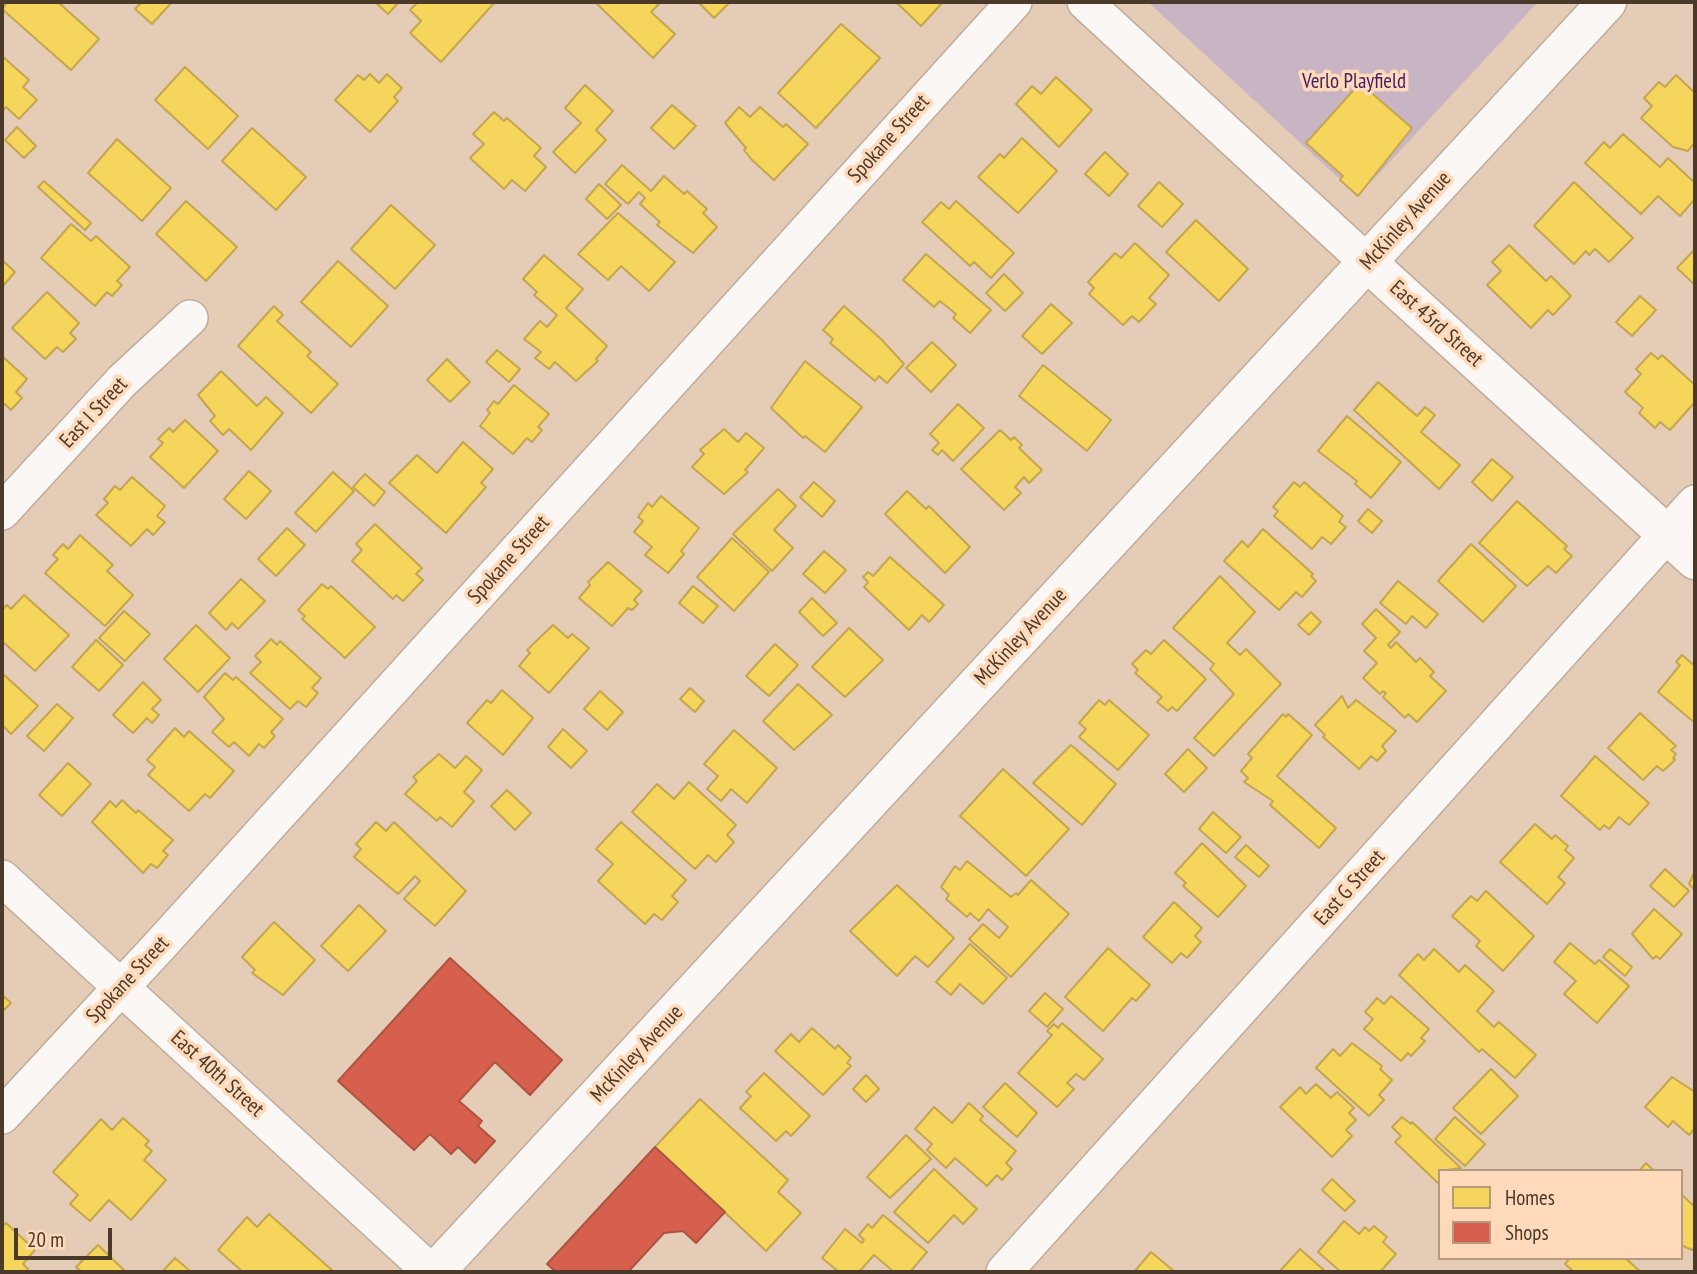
<!DOCTYPE html>
<style>
body{margin:0}
#map{position:relative;width:1697px;height:1274px;overflow:hidden;background:#e4ccb6;font-family:"PT Sans Narrow",sans-serif}
canvas{display:block}
.frame{position:absolute;inset:0;border:4px solid #4b3929;pointer-events:none}
.legend{position:absolute;left:1438px;top:1169px;width:245px;height:91px;box-sizing:border-box;background:#fedaba;border:2px solid #b69a80;margin:0;padding:9px 12px;list-style:none;font-size:21px;color:#4b3929}
.legend li{display:flex;align-items:center;gap:14px;height:35px}
.legend b{width:35px;border:2px solid #b69a80}
.scale{position:absolute;left:14px;top:1228px;width:98px;height:32px;box-sizing:border-box;border:4px solid #4b3929;border-top:0;padding-left:9px;font-size:21px;line-height:24px;white-space:nowrap;color:#4b3929;-webkit-text-stroke:5px #fedaba;paint-order:stroke}
</style>
<div id="map">
<canvas width="1697" height="1274"></canvas>
<div class="frame"></div>
<ul class="legend">
<li><b style="height:19px;background:#f6d55c"></b>Homes</li>
<li><b style="height:19px;background:#d6604d"></b>Shops</li>
</ul>
<div class="scale">20 m</div>
</div>
<script>
const context = document.querySelector('canvas').getContext('2d');
context.lineJoin = 'round';
function paint(path, color) {
  context.fillStyle = color;
  context.fill(path, 'evenodd');
}
function strokePath(path, color, width, dash) {
  context.strokeStyle = color;
  context.lineWidth = width;
  context.lineCap = dash ? 'butt' : 'round';
  context.setLineDash(dash || []);
  context.stroke(path);
}
function write(font, color, halo, rows, align = 'center') {
  context.font = font + ' "PT Sans Narrow",sans-serif';
  context.lineWidth = 7;
  context.setLineDash([]);
  context.textBaseline = 'middle';
  context.strokeStyle = halo;
  context.fillStyle = color;
  for (const [text, x, y, turn = 0] of rows) {
    context.save();
    context.translate(x, y);
    context.rotate((+turn || 0) * Math.PI / 180);
    context.textAlign = isNaN(turn) ? turn : align;
    if (halo) context.strokeText(text, 0, 0);
    context.fillText(text, 0, 0);
    context.restore();
  }
}
paint(new Path2D(`
 M 1148,2 L 1538,2 L 1358,196 Z`), '#c9b4c3');
const homes = new Path2D(`
 M 5,2 L 58,2 L 99,39 L 71,70 L 2,9 L 7,3 Z
 M 142,2 L 172,2 L 152,24 L 135,9 Z
 M 375,2 L 399,2 L 388,14 Z
 M 418,2 L 495,2 L 441,62 L 410,33 L 421,21 L 410,10 Z
 M 595,2 L 661,2 L 651,12 L 675,34 L 653,58 Z
 M 698,2 L 730,2 L 714,18 Z
 M 896,2 L 943,2 L 921,26 Z
 M 841,24 L 880,58 L 816,128 L 778,93 Z
 M 2,56 L 29,80 L 23,87 L 37,100 L 19,119 L 6,107 L 2,112 Z
 M 185,67 L 238,116 L 208,149 L 155,100 Z
 M 370,74 L 379,83 L 387,74 L 402,88 L 394,97 L 398,101 L 370,132 L 335,100 L 358,75 L 364,80 Z
 M 1676,75 L 1695,93 L 1695,142 L 1688,151 L 1673,147 L 1641,118 L 1652,106 L 1644,98 L 1659,82 L 1665,87 Z
 M 1056,77 L 1092,110 L 1059,147 L 1016,104 L 1032,86 L 1041,94 Z
 M 1360,83 L 1412,128 L 1358,196 L 1340,180 L 1343,176 L 1306,143 Z
 M 585,85 L 613,111 L 596,130 L 606,140 L 575,173 L 553,152 L 581,123 L 565,108 Z
 M 672,105 L 696,126 L 674,149 L 651,128 Z
 M 739,107 L 750,117 L 760,107 L 783,127 L 786,124 L 808,144 L 774,180 L 752,160 L 744,150 L 746,148 L 725,123 Z
 M 494,112 L 504,121 L 507,118 L 541,148 L 534,156 L 546,167 L 525,191 L 512,180 L 504,189 L 470,158 L 484,144 L 473,134 Z
 M 17,127 L 36,146 L 24,158 L 5,140 Z
 M 252,128 L 306,177 L 276,210 L 222,161 Z
 M 1623,134 L 1660,167 L 1668,158 L 1695,183 L 1695,199 L 1680,216 L 1658,196 L 1641,214 L 1585,163 L 1604,142 L 1610,148 Z
 M 1022,138 L 1057,171 L 1018,213 L 978,177 L 1000,154 L 1004,158 Z
 M 117,139 L 171,188 L 142,221 L 88,173 Z
 M 1105,152 L 1128,174 L 1109,196 L 1085,174 Z
 M 622,165 L 651,191 L 664,176 L 684,194 L 687,191 L 707,209 L 703,213 L 717,227 L 693,253 L 657,225 L 660,222 L 640,204 L 645,198 L 639,192 L 628,204 L 605,184 Z
 M 44,181 L 91,223 L 85,230 L 38,187 Z
 M 1159,182 L 1183,204 L 1162,227 L 1138,206 Z
 M 1574,182 L 1633,238 L 1609,262 L 1595,249 L 1589,255 L 1586,251 L 1574,264 L 1534,226 Z
 M 599,184 L 621,205 L 607,219 L 586,199 Z
 M 186,201 L 237,247 L 206,281 L 156,234 Z
 M 956,201 L 1014,253 L 991,278 L 974,262 L 970,266 L 922,222 L 941,202 L 949,209 Z
 M 391,205 L 435,245 L 395,289 L 351,249 Z
 M 618,213 L 675,262 L 649,291 L 621,266 L 608,280 L 578,254 Z
 M 1196,220 L 1248,269 L 1219,301 L 1166,252 Z
 M 71,224 L 91,241 L 96,236 L 130,267 L 117,281 L 122,285 L 112,296 L 107,292 L 95,306 L 41,258 Z
 M 1135,243 L 1169,275 L 1149,298 L 1156,304 L 1139,322 L 1132,316 L 1123,325 L 1089,294 L 1094,288 L 1088,282 L 1115,253 L 1121,258 Z
 M 1509,245 L 1546,281 L 1551,276 L 1571,296 L 1553,315 L 1548,310 L 1531,328 L 1487,285 L 1501,271 L 1492,262 Z
 M 1695,249 L 1695,285 L 1677,268 Z
 M 926,254 L 991,310 L 970,333 L 953,318 L 956,314 L 940,301 L 934,307 L 903,280 Z
 M 544,255 L 583,289 L 566,308 L 607,346 L 596,359 L 598,361 L 576,381 L 555,362 L 549,369 L 535,358 L 541,352 L 524,339 L 540,321 L 547,327 L 557,315 L 534,295 L 537,292 L 523,279 Z
 M 2,260 L 15,272 L 2,287 Z
 M 338,261 L 388,306 L 351,347 L 301,302 Z
 M 1004,274 L 1023,293 L 1005,311 L 986,293 Z
 M 47,292 L 79,323 L 70,333 L 76,339 L 63,352 L 57,347 L 45,359 L 12,328 Z
 M 1640,296 L 1656,310 L 1632,336 L 1616,322 Z
 M 1051,304 L 1072,323 L 1042,354 L 1022,336 Z
 M 274,306 L 283,315 L 277,321 L 311,352 L 307,356 L 338,384 L 311,413 L 238,346 Z
 M 844,306 L 881,339 L 904,364 L 887,383 L 879,376 L 875,381 L 830,343 L 833,339 L 823,330 Z
 M 932,342 L 956,365 L 931,392 L 906,368 Z
 M 497,350 L 520,369 L 509,382 L 486,362 Z
 M 1651,353 L 1658,359 L 1662,355 L 1695,385 L 1695,402 L 1670,430 L 1660,422 L 1655,428 L 1639,413 L 1643,408 L 1625,392 L 1641,374 L 1636,369 Z
 M 2,356 L 27,379 L 16,392 L 22,398 L 11,410 L 5,404 L 2,407 Z
 M 447,359 L 470,382 L 450,402 L 427,380 Z
 M 805,361 L 862,407 L 825,452 L 805,436 L 803,438 L 771,408 Z
 M 1043,365 L 1111,420 L 1087,451 L 1019,396 Z
 M 221,371 L 257,406 L 266,397 L 283,413 L 251,450 L 229,429 L 223,435 L 210,421 L 215,416 L 198,395 Z
 M 1378,382 L 1417,416 L 1425,407 L 1435,415 L 1421,432 L 1460,465 L 1439,489 L 1354,410 Z
 M 514,385 L 549,414 L 538,427 L 542,430 L 532,442 L 527,438 L 513,454 L 480,426 L 490,413 L 487,410 L 494,401 L 498,404 Z
 M 958,404 L 984,428 L 953,461 L 942,450 L 938,455 L 932,450 L 939,443 L 930,434 Z
 M 1347,416 L 1401,462 L 1371,498 L 1355,484 L 1357,481 L 1318,451 Z
 M 185,420 L 218,451 L 184,488 L 150,457 L 163,443 L 158,439 L 169,428 L 173,432 Z
 M 724,429 L 738,442 L 746,433 L 764,448 L 745,470 L 748,472 L 724,494 L 692,467 L 704,454 L 700,450 Z
 M 1000,430 L 1011,440 L 1014,437 L 1022,445 L 1019,448 L 1042,470 L 1029,483 L 1024,477 L 1015,487 L 1021,493 L 1004,510 L 961,469 Z
 M 463,442 L 493,469 L 481,483 L 486,487 L 446,533 L 389,483 L 417,455 L 437,473 Z
 M 1492,459 L 1513,477 L 1492,501 L 1472,482 Z
 M 249,471 L 271,491 L 246,519 L 224,499 Z
 M 333,472 L 354,491 L 316,532 L 295,513 Z
 M 365,474 L 385,492 L 374,506 L 353,487 Z
 M 132,477 L 165,506 L 157,516 L 165,522 L 153,535 L 147,529 L 131,546 L 96,515 L 108,503 L 104,499 L 115,486 L 120,490 Z
 M 814,482 L 835,501 L 822,517 L 800,497 Z
 M 1294,482 L 1300,487 L 1304,482 L 1343,516 L 1339,522 L 1346,527 L 1331,544 L 1322,537 L 1312,549 L 1274,516 L 1278,511 L 1273,507 Z
 M 778,489 L 796,506 L 774,530 L 793,548 L 772,571 L 733,534 Z
 M 907,491 L 926,509 L 929,506 L 970,547 L 945,573 L 885,514 Z
 M 661,496 L 699,528 L 681,551 L 684,554 L 668,573 L 645,555 L 652,547 L 634,532 L 643,521 L 638,517 L 648,503 L 652,507 Z
 M 1517,501 L 1567,546 L 1564,549 L 1572,556 L 1556,573 L 1548,566 L 1527,586 L 1479,543 Z
 M 1368,509 L 1382,521 L 1372,533 L 1358,521 Z
 M 375,524 L 422,568 L 416,574 L 423,580 L 403,601 L 396,595 L 393,599 L 352,561 L 362,550 L 356,544 Z
 M 287,528 L 305,545 L 276,576 L 258,559 Z
 M 1263,529 L 1313,574 L 1311,576 L 1316,581 L 1302,597 L 1296,592 L 1279,610 L 1224,561 L 1242,541 L 1248,547 Z
 M 80,535 L 113,565 L 107,571 L 133,595 L 105,626 L 45,573 L 58,559 L 53,555 L 63,544 L 68,549 Z
 M 732,538 L 769,572 L 734,611 L 697,577 Z
 M 1471,544 L 1516,586 L 1483,622 L 1438,581 Z
 M 824,551 L 846,570 L 825,593 L 803,574 Z
 M 890,557 L 944,605 L 929,622 L 922,615 L 909,630 L 864,587 L 868,582 L 863,577 L 868,572 L 873,576 Z
 M 608,562 L 642,591 L 634,600 L 638,604 L 632,610 L 628,608 L 612,626 L 579,598 L 590,585 L 588,582 Z
 M 1220,576 L 1255,612 L 1227,643 L 1240,655 L 1246,649 L 1281,684 L 1214,756 L 1194,738 L 1234,694 L 1210,669 L 1214,664 L 1173,628 Z
 M 241,579 L 265,601 L 238,629 L 232,623 L 226,630 L 209,613 Z
 M 1398,581 L 1438,614 L 1426,628 L 1412,616 L 1406,624 L 1380,603 Z
 M 322,584 L 328,589 L 331,586 L 375,627 L 345,658 L 302,619 L 305,616 L 298,610 Z
 M 693,586 L 718,606 L 703,623 L 679,603 Z
 M 24,595 L 69,635 L 35,671 L 2,641 L 2,610 L 7,605 L 11,609 Z
 M 812,598 L 837,623 L 823,636 L 799,612 Z
 M 1376,609 L 1400,632 L 1388,645 L 1391,648 L 1396,642 L 1416,662 L 1420,658 L 1434,672 L 1430,676 L 1446,691 L 1417,722 L 1408,714 L 1405,718 L 1383,697 L 1386,693 L 1383,691 L 1380,694 L 1363,678 L 1377,663 L 1364,651 L 1376,638 L 1362,624 Z
 M 124,611 L 150,634 L 125,661 L 99,638 Z
 M 1311,612 L 1321,622 L 1309,635 L 1298,625 Z
 M 196,625 L 230,658 L 198,692 L 164,659 Z
 M 553,625 L 568,638 L 572,634 L 589,648 L 549,693 L 519,666 L 530,653 L 527,650 Z
 M 849,628 L 883,660 L 845,697 L 812,667 Z
 M 271,639 L 277,645 L 280,641 L 321,678 L 312,688 L 318,693 L 306,707 L 298,701 L 290,709 L 250,673 L 261,662 L 255,656 Z
 M 96,640 L 123,665 L 99,691 L 72,667 Z
 M 1164,640 L 1206,679 L 1177,711 L 1172,707 L 1168,711 L 1157,702 L 1162,697 L 1135,673 L 1138,670 L 1132,664 L 1146,650 L 1151,654 Z
 M 775,644 L 798,665 L 769,696 L 746,676 Z
 M 1682,655 L 1695,666 L 1695,723 L 1658,692 L 1680,665 L 1676,662 Z
 M 2,673 L 38,706 L 11,734 L 2,725 Z
 M 225,673 L 233,680 L 236,677 L 283,719 L 271,732 L 275,736 L 264,748 L 259,744 L 249,756 L 234,742 L 229,747 L 212,732 L 224,719 L 204,697 Z
 M 143,682 L 161,700 L 152,709 L 159,715 L 152,723 L 147,718 L 133,733 L 113,715 Z
 M 798,684 L 832,715 L 794,750 L 763,721 Z
 M 690,688 L 704,701 L 695,712 L 680,699 Z
 M 502,690 L 533,718 L 503,755 L 467,723 L 487,700 L 491,703 Z
 M 600,691 L 623,712 L 607,730 L 584,709 Z
 M 1342,696 L 1348,708 L 1356,700 L 1396,731 L 1382,746 L 1386,751 L 1377,761 L 1371,756 L 1359,769 L 1323,737 L 1325,735 L 1315,725 Z
 M 1099,700 L 1105,705 L 1109,700 L 1149,735 L 1118,770 L 1079,737 L 1086,729 L 1079,723 Z
 M 57,704 L 73,718 L 44,751 L 27,736 Z
 M 1640,713 L 1676,746 L 1671,750 L 1676,754 L 1673,758 L 1675,760 L 1663,771 L 1657,766 L 1643,780 L 1608,748 Z
 M 1283,714 L 1286,717 L 1288,714 L 1312,735 L 1277,776 L 1336,828 L 1319,848 L 1270,805 L 1273,801 L 1244,782 L 1248,778 L 1241,771 L 1252,758 L 1248,754 Z
 M 175,728 L 184,737 L 189,731 L 234,771 L 210,798 L 205,794 L 189,811 L 148,775 L 155,767 L 147,760 Z
 M 563,729 L 587,751 L 571,768 L 548,747 Z
 M 734,730 L 777,768 L 747,803 L 731,789 L 721,801 L 707,789 L 718,776 L 704,764 Z
 M 1071,745 L 1116,784 L 1082,825 L 1033,783 Z
 M 1188,749 L 1207,768 L 1184,792 L 1165,774 Z
 M 439,754 L 455,768 L 466,756 L 482,770 L 464,792 L 474,801 L 452,827 L 440,817 L 437,821 L 405,794 L 417,781 L 413,777 Z
 M 1595,756 L 1649,803 L 1629,825 L 1619,817 L 1609,829 L 1604,825 L 1600,830 L 1561,796 Z
 M 68,763 L 91,784 L 62,816 L 39,795 Z
 M 1003,769 L 1069,829 L 1026,876 L 960,816 Z
 M 689,782 L 736,825 L 727,835 L 734,842 L 716,862 L 708,855 L 695,869 L 632,812 L 657,784 L 674,799 Z
 M 507,790 L 531,813 L 515,830 L 491,806 Z
 M 122,800 L 136,813 L 138,810 L 173,840 L 163,851 L 168,855 L 157,868 L 151,864 L 143,873 L 92,822 L 110,801 L 116,807 Z
 M 1213,812 L 1241,837 L 1226,853 L 1199,829 Z
 M 376,822 L 386,831 L 394,822 L 466,891 L 435,926 L 404,899 L 420,881 L 415,876 L 398,894 L 354,857 L 361,849 L 356,844 Z
 M 621,822 L 686,880 L 672,896 L 678,902 L 662,920 L 654,914 L 645,924 L 598,881 L 613,864 L 596,849 Z
 M 1535,824 L 1552,839 L 1555,835 L 1568,846 L 1565,850 L 1574,858 L 1558,877 L 1565,883 L 1547,904 L 1500,862 Z
 M 1202,843 L 1246,886 L 1218,917 L 1183,886 L 1186,883 L 1175,873 Z
 M 1246,845 L 1269,866 L 1259,877 L 1235,857 Z
 M 967,861 L 1011,897 L 1016,893 L 1018,895 L 1031,880 L 1069,914 L 1011,977 L 969,939 L 983,924 L 999,938 L 1008,927 L 988,909 L 979,921 L 970,913 L 967,917 L 946,899 L 949,895 L 941,887 L 955,866 L 960,870 Z
 M 1665,869 L 1689,891 L 1674,907 L 1650,886 Z
 M 1694,873 L 1695,874 L 1695,890 L 1689,884 Z
 M 897,885 L 954,938 L 928,967 L 915,956 L 897,976 L 850,931 Z
 M 1486,891 L 1534,936 L 1503,971 L 1476,946 L 1480,941 L 1452,916 L 1471,896 L 1477,901 Z
 M 1174,902 L 1202,928 L 1195,936 L 1201,942 L 1187,958 L 1181,953 L 1172,963 L 1143,937 Z
 M 359,905 L 386,931 L 348,971 L 321,946 Z
 M 1654,909 L 1682,934 L 1660,959 L 1656,956 L 1653,959 L 1632,934 Z
 M 274,922 L 315,960 L 283,995 L 252,973 L 255,970 L 242,957 Z
 M 1570,943 L 1595,964 L 1599,960 L 1629,986 L 1597,1023 L 1564,994 L 1576,981 L 1554,962 Z
 M 970,944 L 1007,978 L 983,1004 L 960,984 L 951,995 L 936,982 Z
 M 1108,948 L 1150,985 L 1136,1001 L 1132,998 L 1103,1031 L 1065,997 Z
 M 1434,949 L 1459,972 L 1465,965 L 1494,991 L 1477,1011 L 1494,1027 L 1499,1022 L 1536,1055 L 1515,1078 L 1482,1049 L 1479,1052 L 1399,975 L 1418,954 L 1424,960 Z
 M 1610,949 L 1632,967 L 1625,976 L 1603,957 Z
 M 1045,993 L 1063,1009 L 1047,1027 L 1029,1011 Z
 M 2,995 L 11,1003 L 2,1012 Z
 M 1391,996 L 1429,1029 L 1421,1038 L 1425,1041 L 1411,1056 L 1408,1053 L 1401,1061 L 1364,1029 L 1373,1019 L 1365,1012 L 1377,998 L 1384,1004 Z
 M 1062,1023 L 1103,1059 L 1084,1080 L 1076,1074 L 1067,1083 L 1074,1089 L 1057,1107 L 1018,1073 L 1052,1035 L 1047,1031 L 1054,1024 L 1058,1028 Z
 M 812,1028 L 835,1049 L 838,1045 L 851,1058 L 847,1063 L 851,1066 L 823,1095 L 775,1051 L 791,1034 L 799,1042 Z
 M 1352,1043 L 1382,1066 L 1380,1069 L 1392,1080 L 1379,1095 L 1384,1100 L 1369,1116 L 1316,1068 L 1333,1049 L 1340,1056 Z
 M 1491,1069 L 1518,1096 L 1481,1134 L 1453,1108 Z
 M 764,1073 L 810,1116 L 791,1136 L 786,1131 L 776,1141 L 740,1108 L 751,1096 L 746,1092 Z
 M 866,1075 L 879,1089 L 866,1102 L 853,1089 Z
 M 1672,1077 L 1695,1092 L 1695,1128 L 1689,1135 L 1673,1121 L 1668,1127 L 1645,1107 Z
 M 1005,1083 L 1037,1113 L 1017,1137 L 983,1107 Z
 M 1316,1084 L 1331,1098 L 1337,1092 L 1354,1108 L 1349,1113 L 1356,1120 L 1346,1130 L 1352,1136 L 1332,1157 L 1280,1107 L 1300,1087 L 1306,1094 Z
 M 700,1099 L 788,1180 L 778,1192 L 801,1213 L 766,1251 L 655,1147 Z
 M 969,1103 L 983,1116 L 980,1120 L 1016,1151 L 1006,1163 L 1012,1169 L 1002,1180 L 997,1175 L 987,1186 L 955,1158 L 946,1168 L 927,1150 L 932,1144 L 915,1129 L 934,1107 L 952,1123 Z
 M 1402,1117 L 1411,1124 L 1412,1122 L 1461,1168 L 1440,1171 L 1440,1185 L 1395,1142 L 1401,1136 L 1392,1127 Z
 M 1455,1117 L 1485,1144 L 1465,1166 L 1435,1139 Z
 M 123,1118 L 149,1141 L 145,1145 L 152,1151 L 144,1160 L 166,1180 L 131,1220 L 109,1200 L 90,1221 L 70,1204 L 78,1195 L 53,1172 L 101,1119 L 112,1130 Z
 M 906,1135 L 931,1159 L 890,1198 L 867,1177 Z
 M 1646,1163 L 1654,1171 L 1639,1171 Z
 M 934,1169 L 977,1209 L 963,1224 L 954,1215 L 928,1243 L 894,1212 Z
 M 1332,1179 L 1355,1201 L 1345,1211 L 1322,1190 Z
 M 1681,1194 L 1695,1207 L 1695,1246 L 1692,1250 L 1681,1245 Z
 M 269,1214 L 334,1272 L 243,1272 L 218,1250 L 247,1217 L 257,1227 Z
 M 883,1215 L 927,1252 L 910,1272 L 894,1272 L 874,1255 L 859,1272 L 839,1272 L 822,1258 L 845,1229 L 862,1243 L 864,1240 L 859,1235 L 868,1224 L 872,1228 Z
 M 1344,1221 L 1359,1234 L 1365,1227 L 1369,1231 L 1374,1226 L 1387,1237 L 1383,1242 L 1396,1254 L 1380,1272 L 1341,1272 L 1318,1252 Z
 M 6,1223 L 35,1250 L 23,1264 L 28,1269 L 26,1272 L 2,1272 L 2,1227 Z
 M 98,1245 L 126,1272 L 82,1272 L 76,1267 Z
 M 1300,1249 L 1326,1272 L 1279,1272 Z
 M 1151,1252 L 1175,1272 L 1134,1272 Z
 M 175,1258 L 191,1272 L 162,1272 Z
 M 1570,1258 L 1625,1258 L 1641,1272 L 1574,1272 L 1565,1264 Z`);
paint(homes, '#f6d55c');
strokePath(homes, '#c3a64d', 2);
const shops = new Path2D(`
 M 450,958 L 562,1060 L 530,1095 L 495,1062 L 459,1101 L 482,1121 L 478,1126 L 495,1141 L 475,1163 L 458,1147 L 451,1154 L 430,1134 L 414,1150 L 338,1081 Z
 M 655,1147 L 725,1212 L 696,1243 L 683,1231 L 664,1233 L 628,1272 L 556,1272 L 547,1264 Z`);
paint(shops, '#d6604d');
strokePath(shops, '#ac5442', 2);
const minor = new Path2D(`
 M 1085,2 L 1368,263
 M 2,512 L 122,381 L 190,318
 M 2,878 L 431,1272
 M 2,1116 L 163,942 L 1014,2
 M 1004,1272 L 1695,503`);
const tertiary = new Path2D(`
 M 1368,263 L 1695,560`);
const secondary = new Path2D(`
 M 435,1272 L 1607,2`);
strokePath(minor, '#bfac9b', 38);
strokePath(tertiary, '#bfac9b', 41);
strokePath(secondary, '#bfac9b', 41);
strokePath(minor, '#fbf7f4', 35);
strokePath(tertiary, '#fbf7f4', 38);
strokePath(secondary, '#fbf7f4', 38);
write('21px', '#431e65', '#fedaba', [
 ["Verlo Playfield",1354,82]
]);
write('21px', '#4b3929', '#fedaba', [
 ["Spokane Street",889,139,-48],
 ["McKinley Avenue",1406,221,-48],
 ["East 43rd Street",1436,324,42],
 ["East I Street",94,413,-47],
 ["Spokane Street",509,560,-48],
 ["McKinley Avenue",1021,637,-47],
 ["East G Street",1350,888,-48],
 ["Spokane Street",128,980,-47],
 ["McKinley Avenue",637,1054,-47],
 ["East 40th Street",217,1074,42]
]);
</script>
